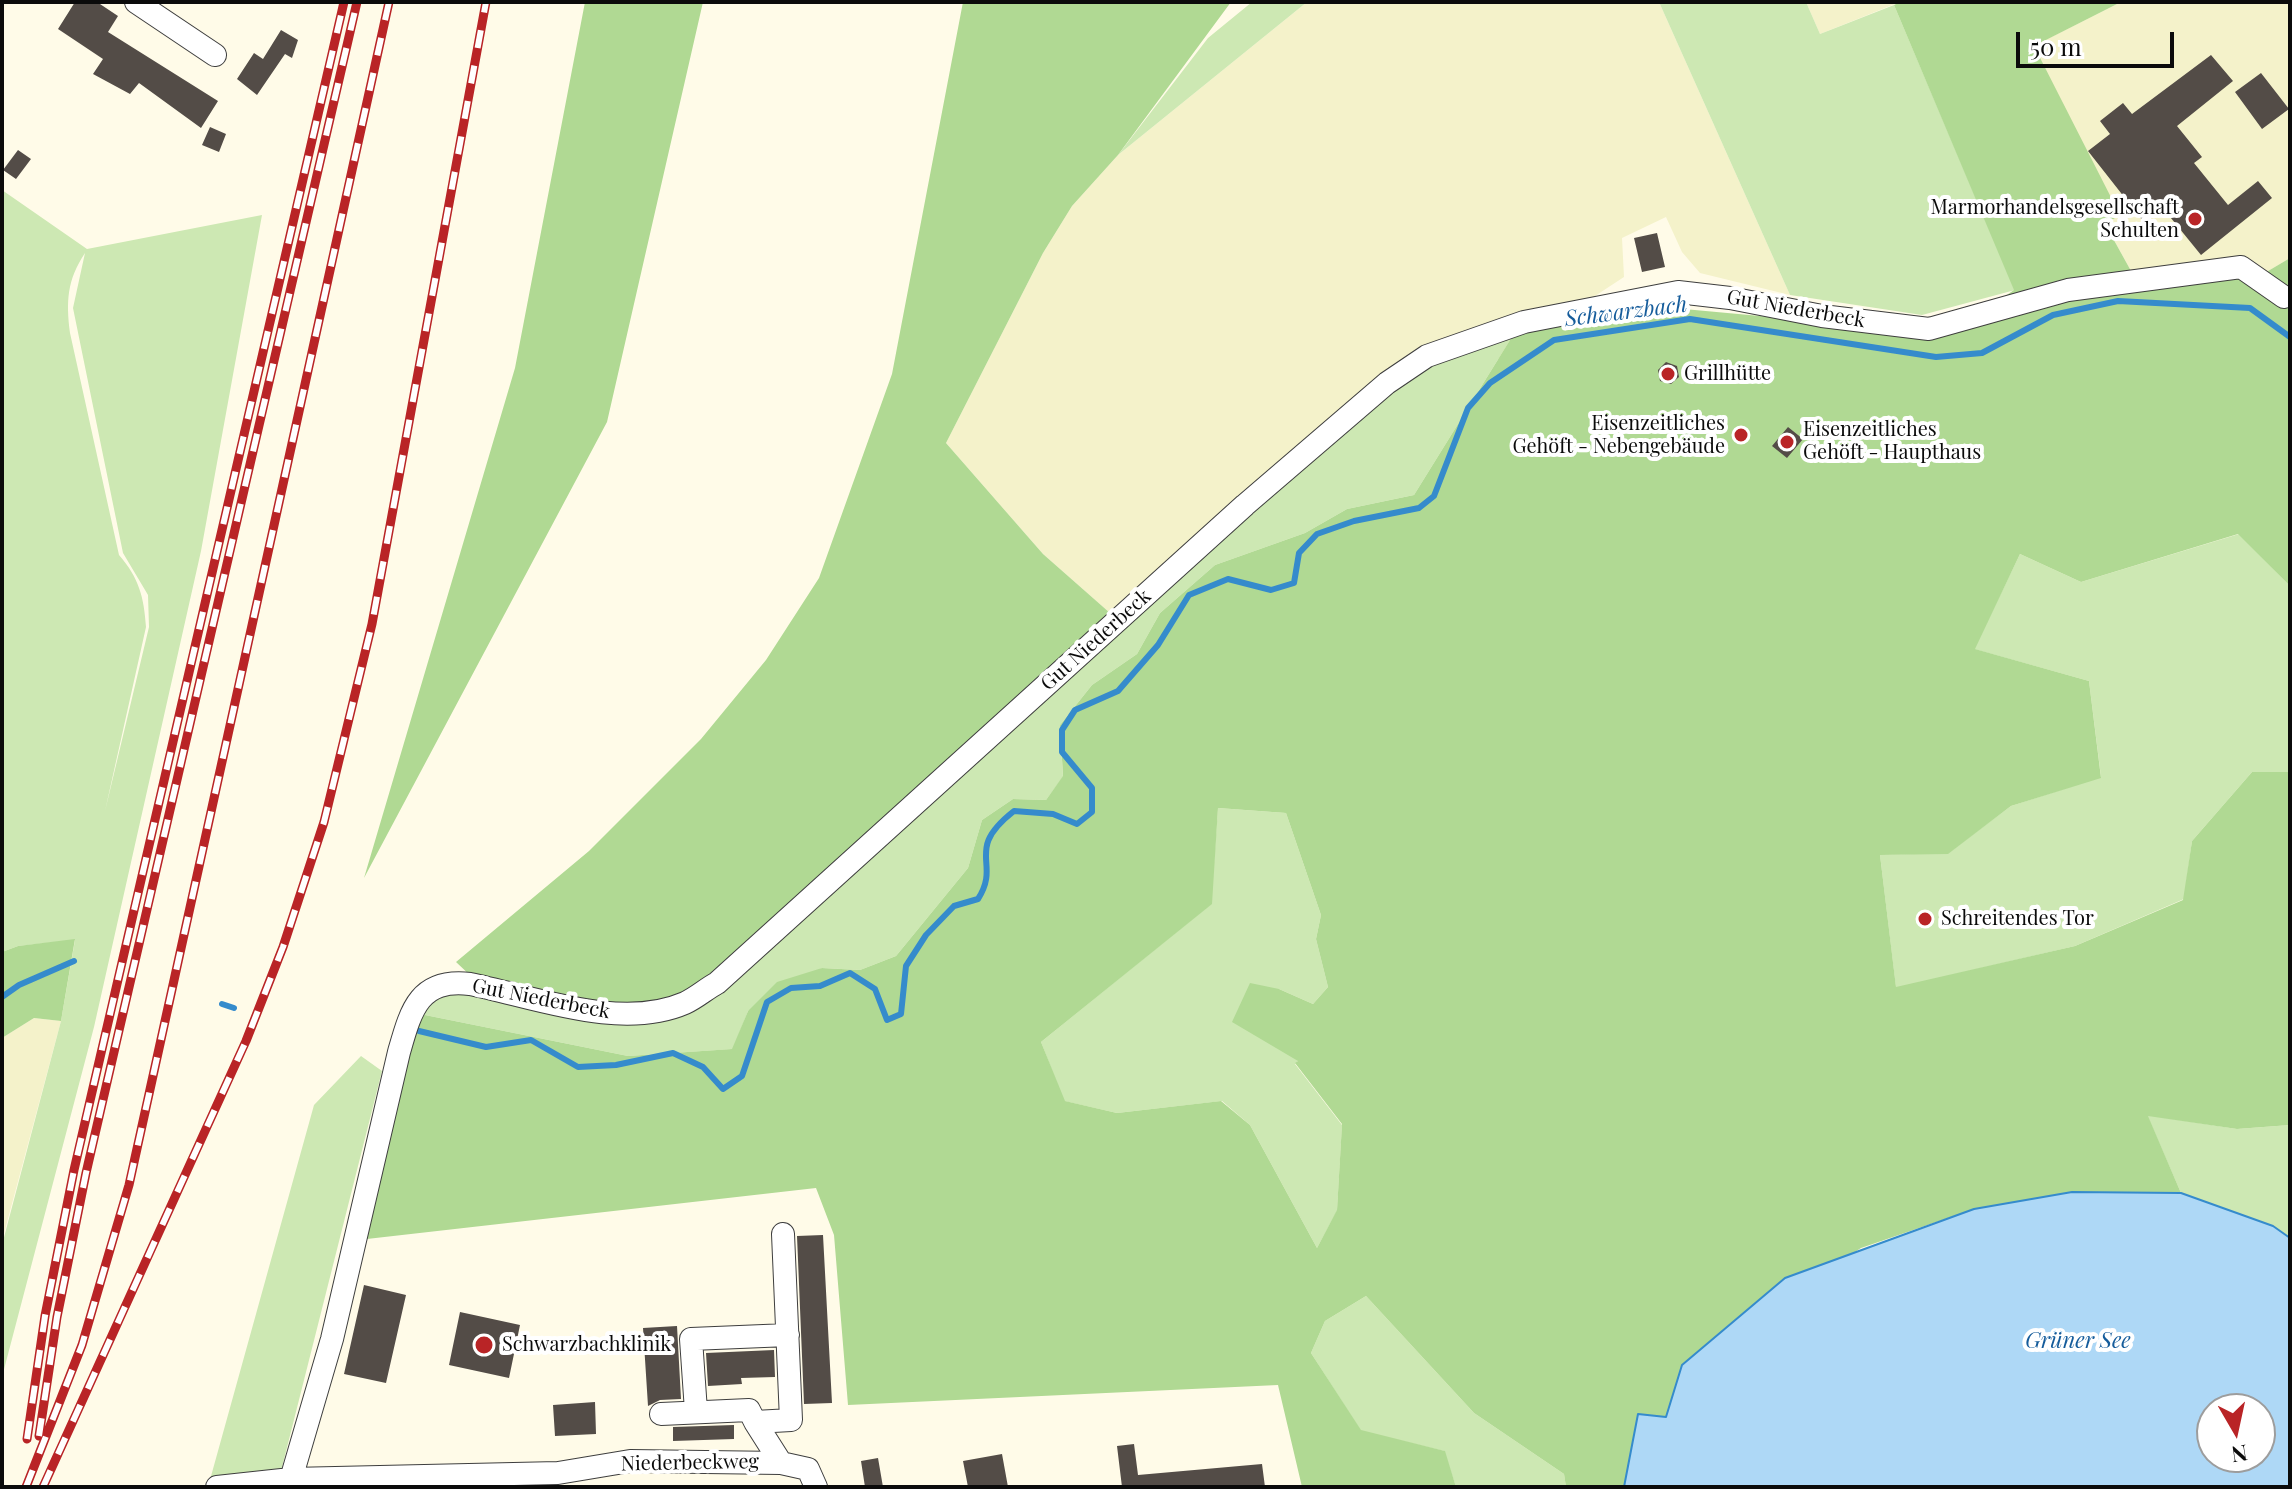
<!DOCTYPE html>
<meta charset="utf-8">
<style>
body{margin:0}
#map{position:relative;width:2292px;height:1489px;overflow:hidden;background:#fffbe8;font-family:"Playfair Display",serif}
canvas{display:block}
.frame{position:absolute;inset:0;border:4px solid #0b0b0b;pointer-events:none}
.north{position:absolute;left:2196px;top:1393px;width:80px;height:80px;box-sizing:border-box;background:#fff;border:2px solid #9d9d9d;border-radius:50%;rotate:171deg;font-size:22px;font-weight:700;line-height:32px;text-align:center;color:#0b0b0b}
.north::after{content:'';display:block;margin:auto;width:28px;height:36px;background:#b92426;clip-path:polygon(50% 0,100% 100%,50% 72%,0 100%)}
.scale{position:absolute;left:2016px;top:32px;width:158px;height:36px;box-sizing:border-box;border:4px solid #0b0b0b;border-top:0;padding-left:10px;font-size:24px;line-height:28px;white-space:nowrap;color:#0b0b0b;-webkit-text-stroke:6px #fff;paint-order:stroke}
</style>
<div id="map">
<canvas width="2292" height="1489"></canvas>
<div class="frame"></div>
<div class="north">N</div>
<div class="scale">50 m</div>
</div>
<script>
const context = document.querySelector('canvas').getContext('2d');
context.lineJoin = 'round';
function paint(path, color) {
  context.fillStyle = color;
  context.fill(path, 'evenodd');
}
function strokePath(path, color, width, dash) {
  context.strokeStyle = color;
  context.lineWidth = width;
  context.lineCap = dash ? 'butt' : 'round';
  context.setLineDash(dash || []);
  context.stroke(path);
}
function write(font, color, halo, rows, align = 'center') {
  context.font = font + ' "Playfair Display",serif';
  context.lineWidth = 8;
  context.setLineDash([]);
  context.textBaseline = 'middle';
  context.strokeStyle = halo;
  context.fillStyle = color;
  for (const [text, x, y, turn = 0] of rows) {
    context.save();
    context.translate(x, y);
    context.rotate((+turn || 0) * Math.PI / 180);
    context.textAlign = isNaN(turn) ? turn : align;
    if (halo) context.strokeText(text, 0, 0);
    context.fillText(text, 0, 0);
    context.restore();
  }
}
paint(new Path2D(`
 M 1307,2 L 1659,2 L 1790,295 L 1700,273 L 1682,252 L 1666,217 L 1622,238 L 1624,277 L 1110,613 L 1043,554 L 946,443 L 1043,253 L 1072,206 L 1118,155 Z
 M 1806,2 L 1900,2 L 1820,34 Z
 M 2121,2 L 2290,2 L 2290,258 L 2263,274 L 2136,280 L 2105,224 L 2119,215 L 2033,46 Z
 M 34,1018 L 61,1021 L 2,1241 L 2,1038 Z`), '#f4f2ca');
paint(new Path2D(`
 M 1252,2 L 1307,2 L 1118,155 L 1208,38 Z
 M 1659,2 L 1806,2 L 1820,34 L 1894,5 L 2015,290 L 1922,315 L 1790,295 Z
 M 2,190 L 87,249 L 262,215 L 201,551 L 94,1027 L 2,1377 L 2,1245 L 61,1021 L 75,940 L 18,946 L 2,952 ZM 85,253 L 73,308 L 123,553 L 148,595 L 149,627 L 105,811 L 146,627 C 144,597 139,578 119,555 L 70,333 C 66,301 67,280 85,253 Z
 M 1515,332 L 1414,495 L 1347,509 L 1305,533 L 1215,565 L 1160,613 L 1137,654 L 1092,685 L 1060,725 L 1063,777 L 1046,800 L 1013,799 L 982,820 L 968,868 L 896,956 L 860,970 L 822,968 L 748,1011 L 733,1049 L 628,1056 L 420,1014 L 436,996 L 472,992 L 609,1018 L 1430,362 Z
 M 2239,534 L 2290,586 L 2290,772 L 2252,772 L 2192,841 L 2184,899 L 2075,946 L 1896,988 L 1880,855 L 1948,853 L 2011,806 L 2101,777 L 2089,681 L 1974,649 L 2020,554 L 2081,582 Z
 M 1218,808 L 1286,813 L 1321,915 L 1316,939 L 1328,987 L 1313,1004 L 1279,989 L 1298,1061 L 1295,1064 L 1342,1125 L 1337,1211 L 1317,1248 L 1250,1125 L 1222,1101 L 1117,1113 L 1064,1101 L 1041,1042 L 1211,904 Z
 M 361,1056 L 382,1071 L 277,1487 L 208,1487 L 314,1105 Z
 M 2147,1115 L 2237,1129 L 2290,1125 L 2290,1238 L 2273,1226 L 2181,1193 Z
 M 1366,1296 L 1474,1413 L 1564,1474 L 1566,1487 L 1456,1487 L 1444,1451 L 1361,1431 L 1311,1353 L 1325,1321 Z`), '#cde8b3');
paint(new Path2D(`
 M 585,2 L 703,2 L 607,422 L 364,878 L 515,368 Z
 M 963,2 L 1231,2 L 1118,155 L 1072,206 L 1043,253 L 946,443 L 1043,554 L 1110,613 L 708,983 L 682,998 L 610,1009 L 474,979 L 456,962 L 589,851 L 701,739 L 766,660 L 819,578 L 892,374 Z
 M 1900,2 L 2121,2 L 2034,46 L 2120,215 L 2105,224 L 2136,280 L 2263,274 L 2290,258 L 2290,586 L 2238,534 L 2081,582 L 2020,554 L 1975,649 L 2089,681 L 2101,778 L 2011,806 L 1948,854 L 1880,855 L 1896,987 L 2075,946 L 2183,900 L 2192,841 L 2252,772 L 2290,772 L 2290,1125 L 2237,1129 L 2148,1116 L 2181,1193 L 2072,1192 L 1974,1209 L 1861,1248 L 1682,1365 L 1666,1418 L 1638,1414 L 1624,1487 L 1566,1487 L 1564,1474 L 1474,1413 L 1366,1296 L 1325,1321 L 1311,1353 L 1361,1430 L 1445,1451 L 1456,1487 L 1302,1487 L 1278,1385 L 848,1405 L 834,1235 L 816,1188 L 358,1240 L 420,1014 L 628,1056 L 732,1049 L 748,1011 L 777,982 L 822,968 L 860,970 L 896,956 L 968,868 L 982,820 L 1013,799 L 1046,800 L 1063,776 L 1060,725 L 1092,685 L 1137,654 L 1160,613 L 1215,565 L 1305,533 L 1347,509 L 1414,495 L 1515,332 L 1673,308 L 1836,323 L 1959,328 L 2014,290 L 1894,5 ZM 1218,808 L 1286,813 L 1321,915 L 1316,939 L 1328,987 L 1313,1004 L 1279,989 L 1250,983 L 1232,1022 L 1298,1061 L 1295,1063 L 1342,1124 L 1337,1210 L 1317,1248 L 1250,1125 L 1221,1101 L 1117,1113 L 1065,1101 L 1041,1042 L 1212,904 Z
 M 75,939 L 61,1021 L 34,1018 L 2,1038 L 2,952 L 18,946 Z`), '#b0d993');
const water = new Path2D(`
 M 2072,1192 L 2181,1193 L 2273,1226 L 2290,1238 L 2290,1487 L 1624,1487 L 1638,1414 L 1666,1417 L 1682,1365 L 1785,1278 L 1974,1209 ZM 2212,1409 L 2260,1409 L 2260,1457 L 2212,1457 Z`);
paint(water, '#aed8f6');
strokePath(water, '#358bcc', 2);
strokePath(new Path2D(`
 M 2,997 L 19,985 L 74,961
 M 222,1004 L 234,1008
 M 419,1031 L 486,1047 L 531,1040 L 578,1067 L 616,1065 L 673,1053 L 703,1067 L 723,1089 L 742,1076 L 767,1002 L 791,988 L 820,986 L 850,973 L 875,989 L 887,1020 L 901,1014 L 906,966 L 926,935 L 954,906 L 978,899 C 1002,862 963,851 1014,811 L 1053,814 L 1077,824 L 1092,812 L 1092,788 L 1062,752 L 1062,730 L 1075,710 L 1118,691 L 1158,645 L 1189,595 L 1228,579 L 1271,590 L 1294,583 L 1299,553 L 1317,534 L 1354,521 L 1419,508 L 1434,496 L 1468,408 L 1490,383 L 1554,340 L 1690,319 L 1936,357 L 1982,353 L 2053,315 L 2118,301 L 2250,308 L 2290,337`), '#358bcc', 6);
paint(new Path2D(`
 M 75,2 L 97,2 L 118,16 L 108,32 L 218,101 L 201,128 L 139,83 L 130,94 L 93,74 L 103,59 L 58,29 Z
 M 281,30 L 298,40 L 292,58 L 285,54 L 257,95 L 237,79 L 254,53 L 263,59 Z
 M 2211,55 L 2233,81 L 2177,126 L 2202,157 L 2194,163 L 2228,205 L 2258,181 L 2272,198 L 2201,255 L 2162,207 L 2143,221 L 2088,151 L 2110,134 L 2100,121 L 2123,103 L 2132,114 Z
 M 2261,73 L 2289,109 L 2262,129 L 2235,92 Z
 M 210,127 L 226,134 L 219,152 L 202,145 Z
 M 18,150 L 31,159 L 16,179 L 3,170 Z
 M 1657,233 L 1665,267 L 1642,272 L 1634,238 Z
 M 1666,362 L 1677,366 L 1679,377 L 1671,384 L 1660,381 L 1658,370 Z
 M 1788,427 L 1803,439 L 1787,458 L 1772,446 Z
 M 823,1235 L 832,1403 L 804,1404 L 797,1236 Z
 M 364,1285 L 406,1295 L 386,1383 L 344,1374 Z
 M 460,1312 L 520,1325 L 509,1378 L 449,1365 Z
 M 677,1326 L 681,1399 L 660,1400 L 648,1406 L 643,1328 Z
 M 774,1350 L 775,1377 L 741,1378 L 742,1384 L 708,1386 L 706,1353 Z
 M 595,1402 L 596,1434 L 555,1436 L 553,1405 Z
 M 734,1425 L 734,1439 L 673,1441 L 673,1427 Z
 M 1134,1444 L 1138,1475 L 1262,1464 L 1265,1487 L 1122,1487 L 1117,1446 Z
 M 1002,1454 L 1008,1487 L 968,1487 L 963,1461 Z
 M 878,1458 L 883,1487 L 865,1487 L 861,1461 Z`), '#534c47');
const minor = new Path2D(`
 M 136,2 L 215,55
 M 696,1411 L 691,1339 L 788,1335
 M 661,1414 L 749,1410 L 755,1422 L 791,1420 L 783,1234
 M 755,1422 L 781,1463
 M 291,1479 L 332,1339 L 399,1052 C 411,1010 419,978 470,984 C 535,997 621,1031 685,1003 C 696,998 706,989 717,983 L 1245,505 L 1387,383 L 1427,356 L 1524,322 L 1678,292 L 1730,298 L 1822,316 L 1929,329 L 2068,290 L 2241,267 L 2284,297
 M 217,1487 L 291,1479 L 558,1473 L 630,1461 L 781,1463 L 808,1469 L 816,1487`);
strokePath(minor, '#3e3e3e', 24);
strokePath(minor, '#fff', 22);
const rail = new Path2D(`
 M 39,1436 L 57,1317 L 86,1173 L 357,2
 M 27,1439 L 45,1316 L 74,1170 L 344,2
 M 26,1487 L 82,1345 L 129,1185 L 389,2
 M 43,1487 L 246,1041 L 283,947 L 324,822 L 372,624 L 486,2`);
strokePath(rail, '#b92426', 9);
strokePath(rail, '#fff', 6, [18]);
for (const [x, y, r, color] of [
 [2195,219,8,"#b92426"],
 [1668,374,8,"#b92426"],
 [1741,435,8,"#b92426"],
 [1787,442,8,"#b92426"],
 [1925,919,8,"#b92426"],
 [484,1345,10,"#b92426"]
]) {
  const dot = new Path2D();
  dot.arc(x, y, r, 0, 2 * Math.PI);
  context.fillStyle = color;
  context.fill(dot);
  strokePath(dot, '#fff', 3);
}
write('20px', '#0b0b0b', '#fff', [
 ["Marmorhandelsgesellschaft",2179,208,"right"],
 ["Schulten",2179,231,"right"],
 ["Grillhütte",1684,374],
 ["Eisenzeitliches",1725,424,"right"],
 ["Gehöft - Nebengebäude",1725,447,"right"],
 ["Eisenzeitliches",1803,430],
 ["Gehöft - Haupthaus",1803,453],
 ["Schreitendes Tor",1941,919],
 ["Schwarzbachklinik",502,1345]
], 'left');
write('20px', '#0b0b0b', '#fff', [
 ["Gut Niederbeck",1796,309,10],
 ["Gut Niederbeck",1096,640,-42],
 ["Gut Niederbeck",541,999,11],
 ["Niederbeckweg",690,1463,-1]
]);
write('italic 22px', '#155c9b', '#fff', [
 ["Schwarzbach",1626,312,-7],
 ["Grüner See",2078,1341]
]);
</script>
